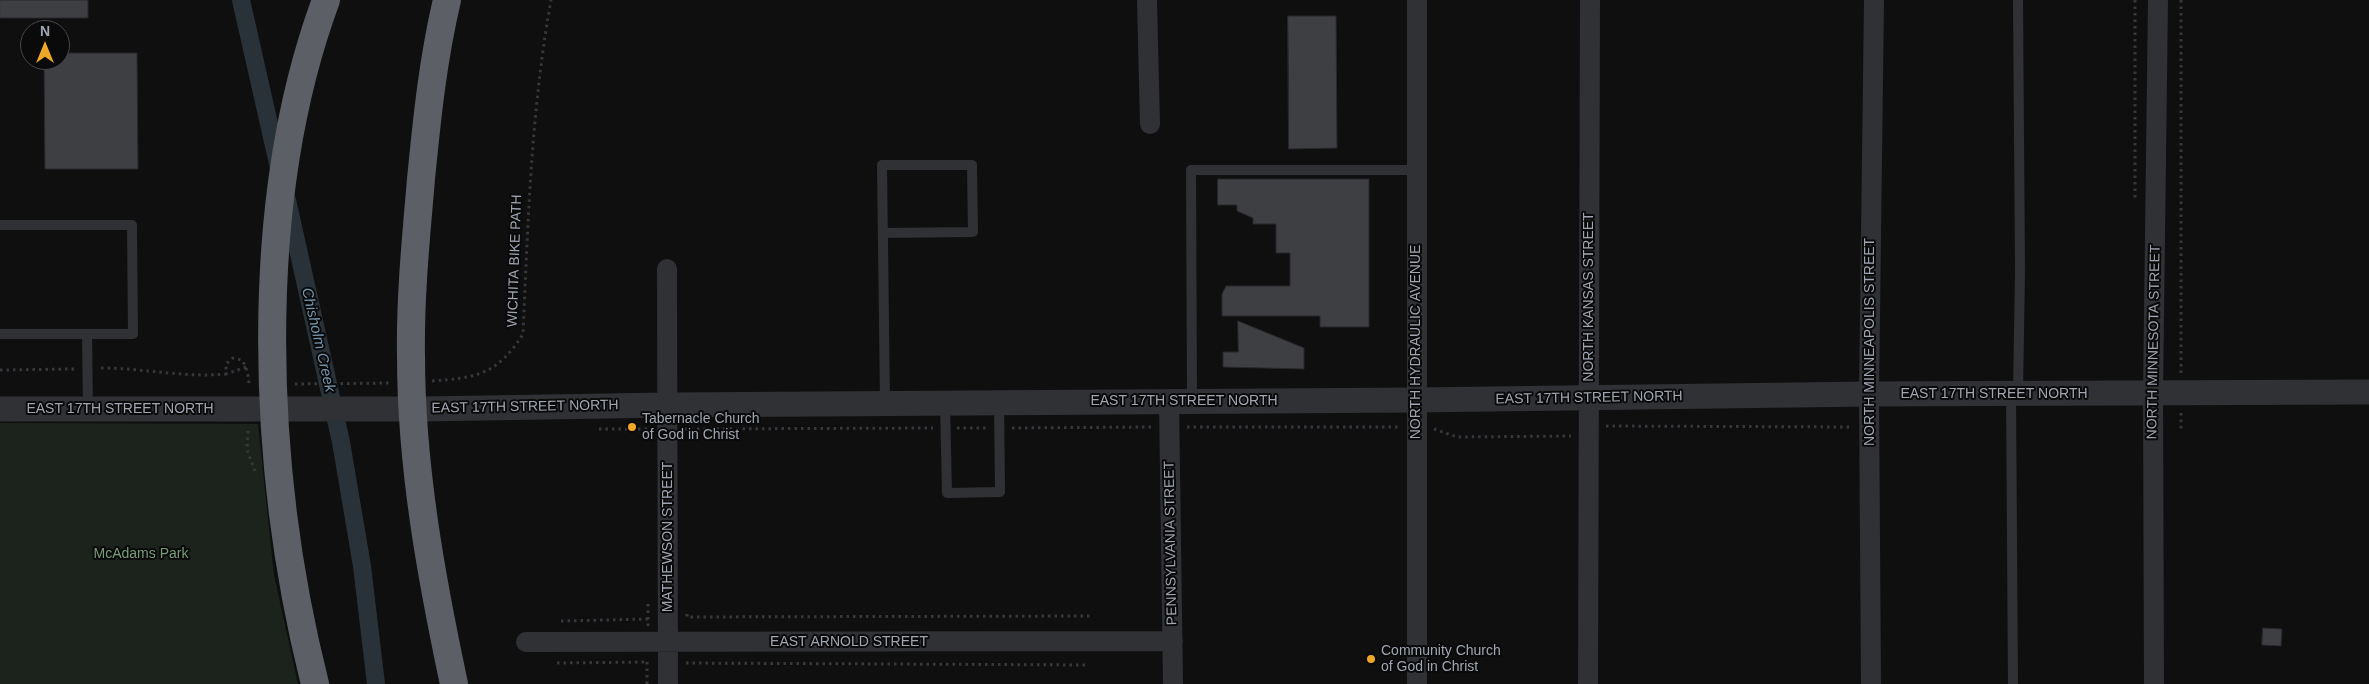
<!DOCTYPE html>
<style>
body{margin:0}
#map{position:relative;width:2369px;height:684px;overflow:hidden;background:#0f0f10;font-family:Helvetica,sans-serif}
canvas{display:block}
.north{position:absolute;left:20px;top:20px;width:50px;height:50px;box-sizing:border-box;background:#0a0a0b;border:1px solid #46484d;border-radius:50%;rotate:0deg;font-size:14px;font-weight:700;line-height:20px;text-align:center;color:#a0a6b1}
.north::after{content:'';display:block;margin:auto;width:18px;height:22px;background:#efa728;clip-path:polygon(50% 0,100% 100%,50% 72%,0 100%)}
</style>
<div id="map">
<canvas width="2369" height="684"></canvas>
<div class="north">N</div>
</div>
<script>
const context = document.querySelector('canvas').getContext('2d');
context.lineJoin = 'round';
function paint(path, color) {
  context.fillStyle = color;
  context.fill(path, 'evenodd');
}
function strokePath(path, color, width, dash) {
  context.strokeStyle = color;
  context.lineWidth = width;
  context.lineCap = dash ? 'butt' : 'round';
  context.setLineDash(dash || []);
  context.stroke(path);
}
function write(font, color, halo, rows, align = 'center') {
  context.font = font + ' Helvetica,sans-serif';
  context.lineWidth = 4;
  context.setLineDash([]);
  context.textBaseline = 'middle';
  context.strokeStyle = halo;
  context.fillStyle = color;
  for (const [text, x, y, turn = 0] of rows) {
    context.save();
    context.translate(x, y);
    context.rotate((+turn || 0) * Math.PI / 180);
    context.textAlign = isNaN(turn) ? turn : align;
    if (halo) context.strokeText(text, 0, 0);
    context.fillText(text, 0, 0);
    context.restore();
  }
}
paint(new Path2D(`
 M 0,423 L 258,424 L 274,575 L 298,684 L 0,684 Z`), '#1b231c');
strokePath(new Path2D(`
 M 241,0 L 279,168
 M 287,200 L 341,442 L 362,566 L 376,684`), '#293238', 18);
const building = new Path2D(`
 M 0,0 L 88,0 L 88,18 L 0,18 Z
 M 1288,16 L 1336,16 L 1337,148 L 1289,149 Z
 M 60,53 L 137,53 L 138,169 L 45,169 L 44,60 L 60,60 Z
 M 1218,179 L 1369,179 L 1369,327 L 1320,327 L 1320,316 L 1222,316 L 1222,294 L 1226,286 L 1290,286 L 1290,253 L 1276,253 L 1276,224 L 1253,224 L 1253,218 L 1237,211 L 1237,205 L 1218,205 Z
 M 1238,321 L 1304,348 L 1304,369 L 1223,367 L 1223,352 L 1238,352 Z
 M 2263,628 L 2282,629 L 2281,646 L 2262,645 Z`);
paint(building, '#3e3f43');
strokePath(building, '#29292c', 1);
strokePath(new Path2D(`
 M 2135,0 L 2135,199
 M 2181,0 L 2181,374
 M 246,367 L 226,374 L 226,364 L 233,358 L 242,360 C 247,368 248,374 249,383
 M 101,368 C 144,368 183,378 226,374
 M 0,370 L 74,369
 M 432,381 C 477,378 498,374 523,334 C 528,222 531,111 551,0
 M 295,384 L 391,383
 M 2181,413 L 2181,432
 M 1606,426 L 1852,427
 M 1187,427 L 1400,427
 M 957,428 L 988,428
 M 1012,428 L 1153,427
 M 599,429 L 649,429 L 649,431
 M 684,429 L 933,428
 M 1434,429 L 1457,437 L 1571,436
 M 248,431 L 247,450 L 256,474
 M 687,614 L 687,617 L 1091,616
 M 561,621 L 648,619
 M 648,626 L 648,602
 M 557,663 L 647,662
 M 686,663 L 1088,665
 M 647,684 L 647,660`), '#36383c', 3, [2.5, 4]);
strokePath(new Path2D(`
 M 0,225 L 132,225 L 133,334 L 0,334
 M 883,233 L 973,232 L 972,165 L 882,165 L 885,403
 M 87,334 L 88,409
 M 2011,394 L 2013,684
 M 2018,394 L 2020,270 L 2018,0
 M 1192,401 L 1191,170 L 1416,170
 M 945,403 L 947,493 L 1000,492 L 999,403`), '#303135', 10);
strokePath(new Path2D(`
 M 1147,0 L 1150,124
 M 1417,0 L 1417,684
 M 667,269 L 668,684
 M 1169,401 L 1173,684
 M 526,642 L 1173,641
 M 1588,684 L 1590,0
 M 1871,684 L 1869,394 L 1874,0
 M 2154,684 L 2153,394 L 2158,0`), '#303135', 20);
strokePath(new Path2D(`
 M 0,409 L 423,409 L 668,405 L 1415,400 L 1869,394 L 2369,392`), '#303135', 25);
strokePath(new Path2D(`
 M 447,0 C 433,59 427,118 421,179 C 416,238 410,297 411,356 C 411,466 431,576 454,684
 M 315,684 C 262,474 250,206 326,0`), '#5c5f66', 28);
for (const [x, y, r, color] of [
 [632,427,5,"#efa728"],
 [1371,659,5,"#efa728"]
]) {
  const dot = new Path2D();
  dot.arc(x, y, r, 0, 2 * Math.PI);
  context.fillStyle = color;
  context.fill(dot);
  strokePath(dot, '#0a0a0b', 2);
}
write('14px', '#a0a6b1', '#0a0a0b', [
 ["WICHITA BIKE PATH",515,261,-88],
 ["NORTH KANSAS STREET",1589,297,-90],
 ["NORTH HYDRAULIC AVENUE",1416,342,-90],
 ["NORTH MINNEAPOLIS STREET",1870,342,-90],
 ["NORTH MINNESOTA STREET",2154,342,-89],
 ["EAST 17TH STREET NORTH",1994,394],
 ["EAST 17TH STREET NORTH",1589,398,-1],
 ["EAST 17TH STREET NORTH",1184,401],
 ["EAST 17TH STREET NORTH",525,407,-1],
 ["EAST 17TH STREET NORTH",120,409],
 ["MATHEWSON STREET",668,537,-90],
 ["PENNSYLVANIA STREET",1171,543,-91],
 ["EAST ARNOLD STREET",849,642]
]);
write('14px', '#a0a6b1', '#0a0a0b', [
 ["Tabernacle Church",642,419],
 ["of God in Christ",642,435],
 ["Community Church",1381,651],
 ["of God in Christ",1381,667]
], 'left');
write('14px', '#779c78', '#0a0a0b', [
 ["McAdams Park",141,554]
]);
write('italic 15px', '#7695ad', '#0a0a0b', [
 ["Chisholm Creek",318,340,77]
]);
</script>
